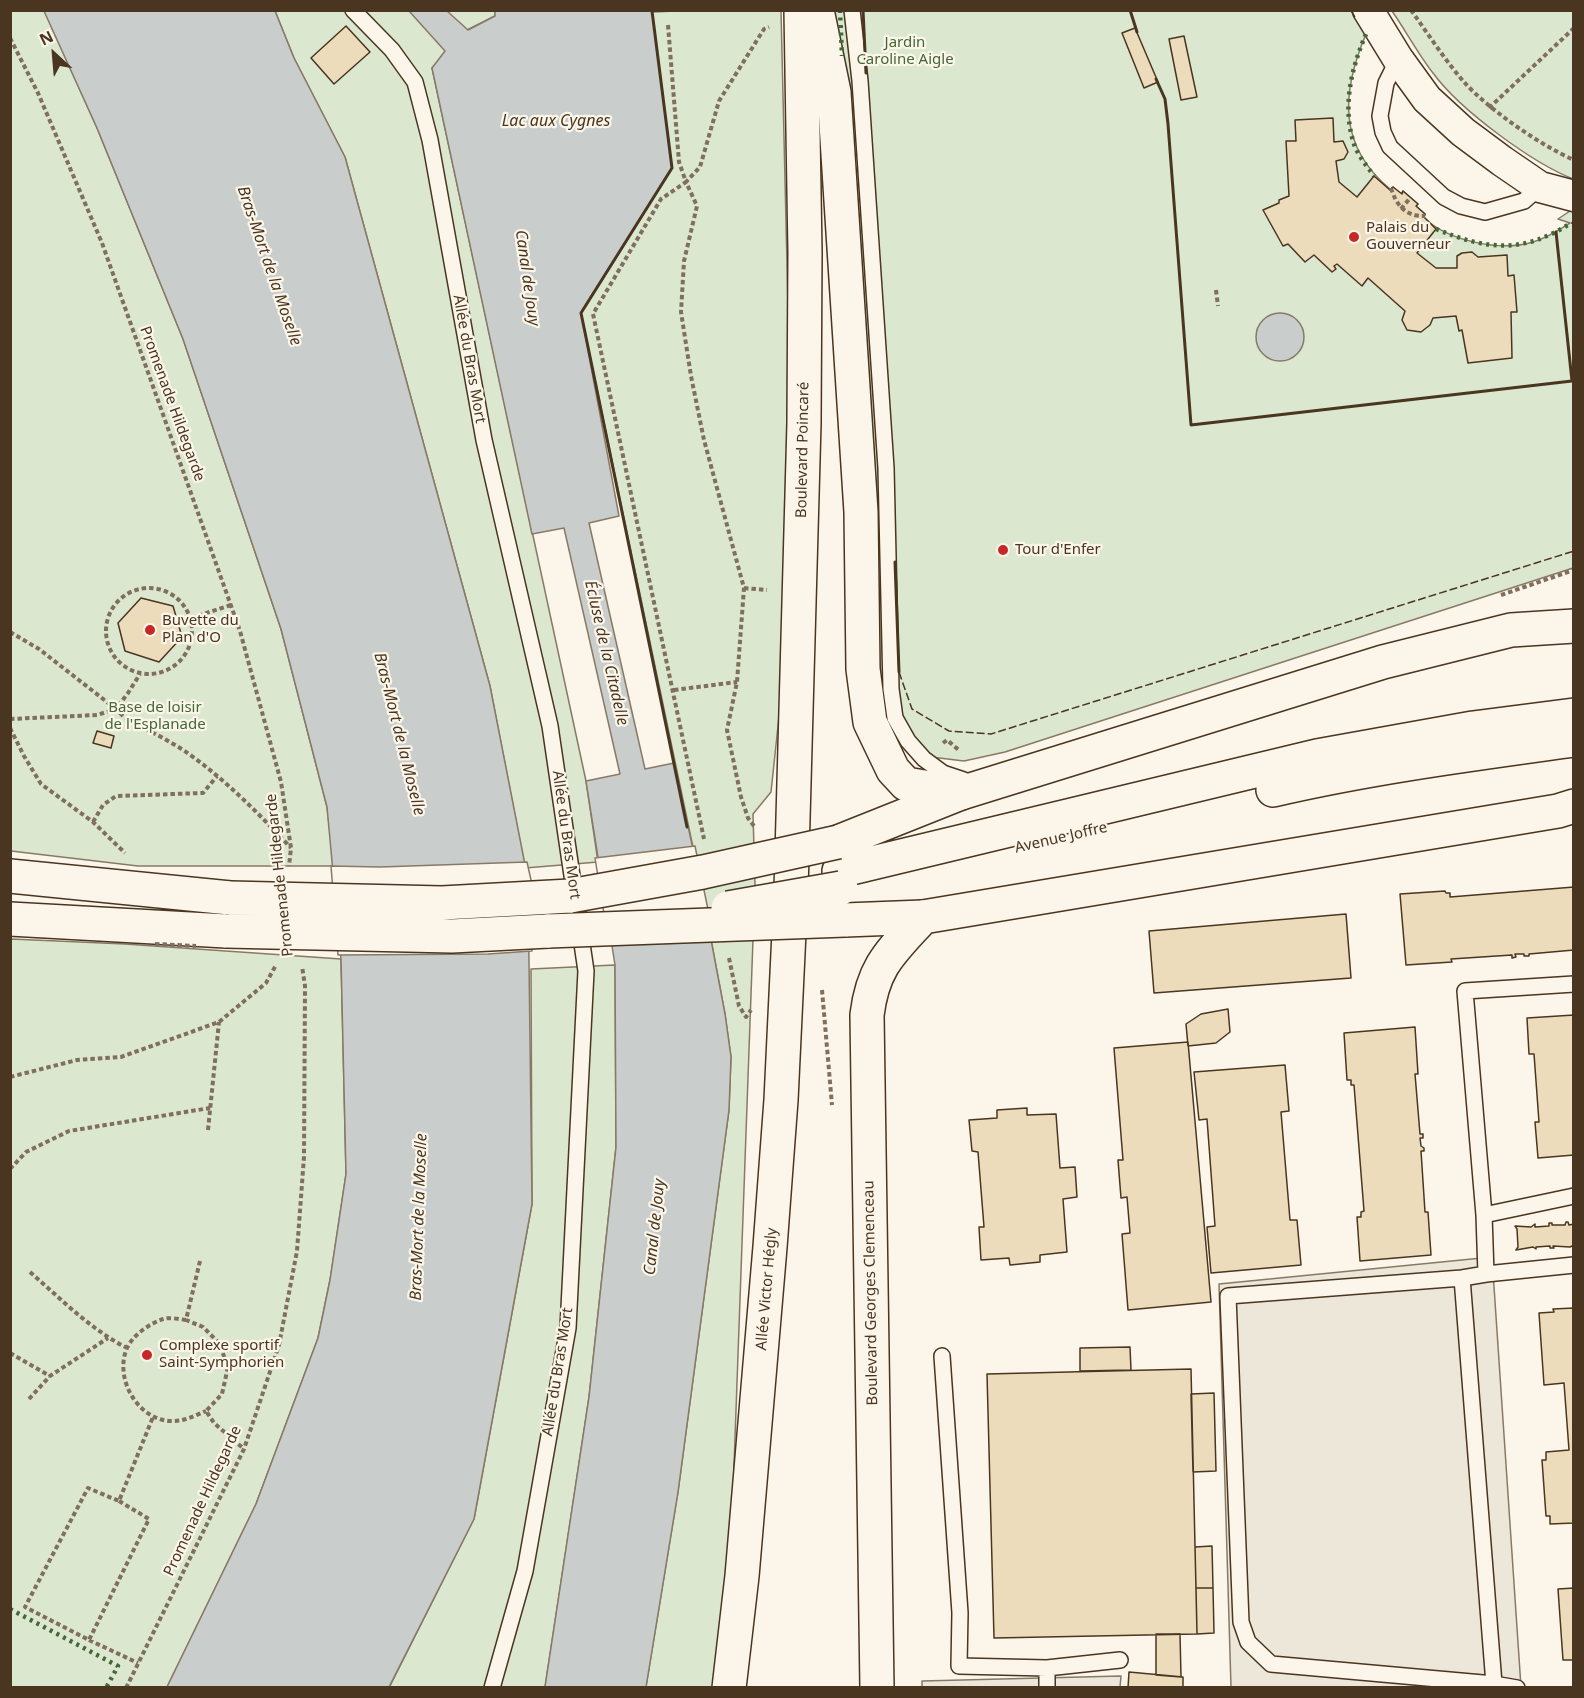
<!DOCTYPE html>
<meta charset="utf-8">
<style>
body{margin:0}
#map{position:relative;width:1584px;height:1698px;overflow:hidden;background:#fbf6e9;font-family:"Noto Sans",sans-serif}
canvas{display:block}
.frame{position:absolute;inset:0;border:12px solid #4a3520;pointer-events:none}
.north{position:absolute;left:24px;top:24px;width:60px;height:60px;-webkit-text-stroke:4px #fbf6e9;paint-order:stroke;rotate:334deg;font-size:16px;font-weight:700;line-height:24px;text-align:center;color:#4a3520}
.north::after{content:'';display:block;margin:auto;width:21px;height:27px;background:#4a3520;clip-path:polygon(50% 0,100% 100%,50% 72%,0 100%)}
</style>
<div id="map">
<canvas width="1584" height="1698"></canvas>
<div class="frame"></div>
<div class="north">N</div>
</div>
<script>
const context = document.querySelector('canvas').getContext('2d');
context.lineJoin = 'round';
function paint(path, color) {
  context.fillStyle = color;
  context.fill(path, 'evenodd');
}
function strokePath(path, color, width, dash) {
  context.strokeStyle = color;
  context.lineWidth = width;
  context.lineCap = dash ? 'butt' : 'round';
  context.setLineDash(dash || []);
  context.stroke(path);
}
function write(font, color, halo, rows, align = 'center') {
  context.font = font + ' "Noto Sans",sans-serif';
  context.lineWidth = 4.5;
  context.setLineDash([]);
  context.textBaseline = 'middle';
  context.strokeStyle = halo;
  context.fillStyle = color;
  for (const [text, x, y, turn = 0] of rows) {
    context.save();
    context.translate(x, y);
    context.rotate((+turn || 0) * Math.PI / 180);
    context.textAlign = isNaN(turn) ? turn : align;
    if (halo) context.strokeText(text, 0, 0);
    context.fillText(text, 0, 0);
    context.restore();
  }
}
const green = new Path2D(`
 M 44,10 L 97,128 L 183,339 L 281,629 L 327,807 L 334,866 L 138,866 L 11,851 L 10,11 Z
 M 275,11 L 495,11 L 495,16 L 467,30 L 432,68 L 586,781 L 598,862 L 525,868 L 490,686 L 345,157 L 294,58 Z
 M 652,11 L 781,11 L 793,519 L 780,707 L 771,792 L 753,814 L 755,884 L 726,1687 L 646,1687 L 678,1492 L 729,1110 L 731,1057 L 725,1014 L 699,876 L 581,313 L 672,168 Z
 M 821,11 L 1351,11 L 1366,34 C 1341,93 1338,146 1390,189 L 1393,187 L 1401,194 L 1403,191 L 1418,204 L 1416,206 L 1425,214 L 1424,218 C 1449,241 1500,252 1533,242 C 1547,238 1559,230 1570,223 L 1558,219 L 1573,209 L 1573,568 L 1005,752 L 964,761 L 931,757 L 897,742 L 875,710 Z
 M 1392,11 L 1573,11 L 1573,179 C 1531,162 1460,110 1433,73 C 1418,54 1406,31 1392,11 Z
 M 11,939 L 125,944 L 341,959 L 346,1174 L 330,1280 L 318,1338 L 256,1504 L 167,1687 L 11,1687 Z
 M 615,965 L 616,1147 L 589,1397 L 545,1687 L 389,1688 L 474,1519 L 532,1204 L 531,969 Z`);
paint(green, '#dce7d0');
strokePath(green, '#887966', 1.5);
const parking = new Path2D(`
 M 1492,1257 L 1521,1687 L 1231,1687 L 1219,1284 Z
 M 1121,1676 L 1120,1687 L 922,1688 L 922,1681 Z`);
paint(parking, '#ede7d9');
strokePath(parking, '#887966', 1.5);
const water = new Path2D(`
 M 44,11 L 275,11 L 294,58 L 345,157 L 490,686 L 528,880 L 532,1204 L 474,1519 L 389,1687 L 167,1687 L 256,1504 L 318,1338 L 330,1280 L 346,1174 L 341,959 L 327,807 L 281,629 L 183,339 L 97,128 Z
 M 409,11 L 447,11 L 468,30 L 495,16 L 495,11 L 652,11 L 672,168 L 581,313 L 619,516 L 589,523 L 645,769 L 674,763 L 699,876 L 725,1014 L 731,1057 L 729,1110 L 678,1492 L 646,1687 L 545,1687 L 589,1397 L 616,1147 L 615,965 L 586,781 L 620,774 L 564,528 L 532,534 L 432,68 L 445,51 Z
 M1256 337a24 24 0 1 1 48 0a24 24 0 1 1-48 0Z`);
paint(water, '#c9cecd');
strokePath(water, '#887966', 1.5);
const pier = new Path2D(`
 M 695,846 L 714,939 L 609,945 L 595,858 Z
 M 527,862 L 531,880 L 532,951 L 488,954 L 338,955 L 331,866 L 380,867 Z`);
paint(pier, '#fbf6e9');
strokePath(pier, '#887966', 1.5);
const building = new Path2D(`
 M 346,26 L 370,52 L 334,84 L 311,58 Z
 M 1135,28 L 1158,82 L 1144,88 L 1122,33 Z
 M 1184,36 L 1197,97 L 1181,100 L 1169,39 Z
 M 1333,118 L 1334,142 L 1343,141 L 1348,152 L 1344,159 L 1336,161 L 1339,182 L 1357,197 L 1374,176 L 1390,190 L 1393,187 L 1402,194 L 1403,191 L 1418,204 L 1416,206 L 1425,214 L 1424,217 L 1436,229 L 1417,253 L 1436,268 L 1457,268 L 1457,256 L 1462,253 L 1472,252 L 1478,257 L 1507,255 L 1508,276 L 1514,275 L 1517,312 L 1511,312 L 1512,358 L 1468,363 L 1462,330 L 1459,331 L 1456,316 L 1433,318 L 1430,325 L 1421,332 L 1407,330 L 1402,320 L 1405,311 L 1368,278 L 1362,286 L 1337,264 L 1334,266 L 1336,269 L 1332,272 L 1314,255 L 1305,262 L 1288,244 L 1283,246 L 1263,210 L 1279,203 L 1279,200 L 1289,196 L 1286,141 L 1296,141 L 1295,120 Z
 M 141,598 L 173,606 L 182,637 L 159,662 L 125,651 L 118,623 Z
 M 97,731 L 114,736 L 111,748 L 93,743 Z
 M 1574,887 L 1574,950 L 1529,954 L 1529,956 L 1524,956 L 1524,954 L 1515,954 L 1516,957 L 1512,958 L 1512,955 L 1451,959 L 1452,962 L 1406,965 L 1400,894 L 1445,891 L 1446,893 L 1450,893 L 1450,897 Z
 M 1346,914 L 1351,978 L 1154,993 L 1149,931 Z
 M 1228,1009 L 1230,1032 L 1216,1043 L 1188,1046 L 1186,1024 L 1201,1014 Z
 M 1574,1015 L 1574,1155 L 1538,1158 L 1535,1122 L 1539,1122 L 1534,1054 L 1529,1054 L 1527,1018 Z
 M 1415,1027 L 1418,1074 L 1415,1074 L 1420,1134 L 1423,1134 L 1423,1138 L 1420,1138 L 1421,1146 L 1424,1148 L 1424,1151 L 1421,1151 L 1425,1212 L 1428,1212 L 1431,1255 L 1360,1261 L 1357,1217 L 1361,1217 L 1361,1212 L 1364,1211 L 1354,1085 L 1351,1085 L 1351,1080 L 1347,1080 L 1344,1033 Z
 M 1188,1042 L 1211,1302 L 1128,1310 L 1122,1234 L 1130,1233 L 1127,1197 L 1121,1198 L 1118,1160 L 1123,1160 L 1114,1048 Z
 M 1285,1065 L 1289,1111 L 1281,1112 L 1290,1220 L 1297,1220 L 1301,1265 L 1211,1273 L 1207,1227 L 1215,1226 L 1207,1119 L 1199,1120 L 1194,1072 Z
 M 1027,1108 L 1027,1115 L 1056,1114 L 1060,1168 L 1075,1167 L 1077,1197 L 1063,1199 L 1067,1252 L 1040,1255 L 1040,1262 L 1010,1265 L 1009,1258 L 981,1260 L 979,1227 L 984,1227 L 978,1152 L 972,1151 L 969,1120 L 997,1118 L 997,1110 Z
 M 1566,1222 L 1568,1222 L 1569,1225 L 1574,1224 L 1574,1245 L 1570,1247 L 1553,1246 L 1554,1248 L 1550,1248 L 1550,1246 L 1536,1247 L 1536,1249 L 1533,1247 L 1516,1250 L 1518,1247 L 1517,1229 L 1515,1226 L 1531,1227 L 1535,1224 L 1535,1227 L 1549,1226 L 1549,1223 L 1552,1223 L 1552,1225 L 1565,1225 Z
 M 1574,1308 L 1574,1523 L 1550,1524 L 1550,1516 L 1546,1516 L 1542,1460 L 1546,1460 L 1546,1452 L 1569,1450 L 1564,1383 L 1544,1385 L 1539,1313 L 1554,1312 L 1553,1309 Z
 M 1130,1347 L 1131,1370 L 1080,1371 L 1080,1348 Z
 M 1191,1369 L 1197,1634 L 994,1638 L 987,1374 Z
 M 1214,1393 L 1216,1471 L 1193,1472 L 1191,1394 Z
 M 1212,1546 L 1213,1588 L 1196,1588 L 1195,1547 Z
 M 1196,1588 L 1213,1588 L 1214,1633 L 1197,1634 Z
 M 1574,1588 L 1574,1660 L 1563,1660 L 1558,1589 Z
 M 1156,1634 L 1180,1634 L 1181,1677 L 1156,1675 Z
 M 1129,1672 L 1183,1677 L 1183,1688 L 1128,1688 Z`);
paint(building, '#ecdcbc');
strokePath(building, '#4a3520', 1.5);
const service = new Path2D(`
 M 353,10 L 392,50 L 415,82 L 430,140 L 484,440 L 550,726 L 586,971 L 568,1328 L 525,1571 L 492,1688
 M 852,10 L 860,81 L 886,468 L 891,689 L 895,718 L 908,741 L 924,759 L 943,773 L 964,780
 M 1398,59 L 1386,83 L 1380,116 L 1383,132 L 1390,147 L 1444,197 L 1461,206 L 1485,212 L 1524,201 L 1540,187
 M 1484,1215 L 1574,1196
 M 1486,1274 L 1484,1215 L 1465,991 L 1574,984
 M 1462,1278 L 1494,1684 L 1517,1688
 M 942,1356 L 960,1613 L 959,1666 L 1047,1668 L 1120,1660
 M 1047,1668 L 1047,1688
 M 1494,1684 L 1271,1664 L 1248,1642 L 1241,1622 L 1228,1296 L 1462,1278 L 1486,1274 L 1574,1265`);
const minor = new Path2D(`
 M 1368,10 L 1398,59 L 1427,99 L 1463,132 L 1502,161 L 1540,187 L 1574,196`);
const tertiary = new Path2D(`
 M 817,10 L 834,92 L 861,512 L 863,669 L 870,722 L 893,770 L 906,784 L 961,793 L 1383,662 L 1511,630 L 1574,626
 M 877,1688 L 867,1015 C 873,966 891,952 923,917 L 1558,811 L 1574,806`);
const secondary = new Path2D(`
 M 729,1688 L 742,1576 L 770,1247 L 781,1100 L 791,890 L 804,423 L 805,253 L 801,10`);
const trunk = new Path2D(`
 M 1273,790 C 1372,767 1473,754 1574,740
 M 838,842 L 961,793
 M 839,871 L 1317,756 L 1473,728 L 1574,715
 M 845,920 L 923,917`);
const motorway = new Path2D(`
 M 10,876 L 230,898
 M 10,919 L 226,931`);
strokePath(service, '#4a3520', 18);
strokePath(minor, '#4a3520', 33);
strokePath(tertiary, '#4a3520', 36);
strokePath(secondary, '#4a3520', 36);
strokePath(trunk, '#4a3520', 36);
strokePath(motorway, '#4a3520', 36);
strokePath(new Path2D(`
 M 1411,10 C 1428,34 1445,60 1464,82 C 1488,109 1540,145 1574,160
 M 668,25 L 679,162 L 686,182 L 661,199 L 593,314 L 704,839
 M 10,38 L 38,93 L 102,243 L 240,631 L 281,782 L 291,848 L 289,866
 M 1489,108 L 1574,28
 M 1391,188 C 1396,205 1406,217 1425,216
 M 1401,209 L 1410,198
 M 1216,290 L 1218,306
 M106 631a43 43 0 1 1 86 0a43 43 0 1 1-86 0Z
 M 744,588 L 767,590
 M 1501,595 L 1574,570
 M 191,618 L 231,605
 M 10,632 L 39,649 L 116,709 L 128,693 L 140,674
 M 674,690 L 737,682
 M 10,719 L 97,715 L 116,709 L 124,717 C 145,729 169,740 189,754 C 228,782 258,813 291,848
 M 10,728 L 24,756 L 41,784 L 93,822 L 125,853
 M 943,743 L 947,740 L 960,751
 M 93,822 L 103,805 L 116,796 L 203,793 L 217,776
 M 754,826 L 748,818 L 741,797 L 727,730 L 737,682 L 744,588 L 704,440 L 691,376 L 681,312 L 684,261 L 697,206 L 686,182 L 700,167 L 719,101 L 764,29 L 769,27
 M 729,958 L 739,1006 L 746,1017 L 751,1010
 M 822,990 L 832,1105
 M 10,1077 L 77,1060 L 121,1057 L 219,1022 L 266,983 L 276,965
 M 208,1130 L 219,1022
 M 10,1169 L 26,1152 L 69,1131 L 210,1108
 M 200,1261 L 186,1320 L 203,1327 L 219,1343 L 228,1367 L 222,1394 L 206,1411 L 214,1423 L 244,1449
 M 30,1272 C 61,1299 90,1329 127,1348
 M 186,1320 C 179,1319 169,1317 163,1319 C 149,1324 133,1335 127,1348 C 114,1378 137,1419 170,1421 C 183,1422 194,1416 206,1411
 M 10,1353 L 50,1376
 M 29,1399 L 50,1376 L 108,1338
 M 119,1501 L 149,1519 L 89,1640 L 25,1607 L 88,1488 L 119,1501 L 153,1417
 M 89,1640 L 138,1663
 M 126,1688 L 244,1449 L 279,1345 L 297,1251 L 304,1157 L 305,986 L 302,966`), '#7f6f5c', 4, [4.5, 3]);
strokePath(service, '#fbf6e9', 15);
strokePath(minor, '#fbf6e9', 30);
strokePath(tertiary, '#fbf6e9', 33);
strokePath(secondary, '#fbf6e9', 33);
strokePath(trunk, '#fbf6e9', 33);
strokePath(motorway, '#fbf6e9', 33);
const trunkBridge = new Path2D(`
 M 570,896 L 703,872 L 838,842
 M 728,908 L 841,888
 M 548,931 L 845,920`);
const motorwayBridge = new Path2D(`
 M 230,898 L 442,903 L 570,896
 M 226,931 L 452,936 L 548,931`);
strokePath(trunkBridge, '#4a3520', 36, []);
strokePath(motorwayBridge, '#4a3520', 36, []);
strokePath(new Path2D(`
 M 155,944 L 196,946`), '#7f6f5c', 4, [4.5, 3]);
strokePath(trunkBridge, '#fbf6e9', 33);
strokePath(motorwayBridge, '#fbf6e9', 33);
strokePath(new Path2D(`
 M 840,10 L 842,56
 M 1366,34 C 1351,69 1342,107 1354,144 C 1358,156 1367,166 1374,176
 M 1436,229 C 1487,250 1523,254 1571,223
 M 10,1609 L 118,1666 L 106,1688`), '#436837', 4.5, [3, 4.5]);
strokePath(new Path2D(`
 M 1351,10 L 1356,19
 M 1571,223 L 1574,223
 M 899,672 L 912,709 L 949,731 L 991,734 L 1574,551`), '#4a3520', 1.5, [8, 3]);
strokePath(new Path2D(`
 M 863,10 L 866,73
 M 1130,10 L 1137,32
 M 652,11 L 672,168 L 581,313 L 687,827
 M 652,11 L 688,10
 M 1156,79 L 1165,99 L 1168,124 L 1191,425 L 1572,381 L 1556,232
 M 895,562 L 899,672`), '#4a3520', 3);
for (const [x, y, r, color] of [
 [1354,237,6,"#c62828"],
 [1003,550,6,"#c62828"],
 [150,630,6,"#c62828"],
 [147,1355,6,"#c62828"]
]) {
  const dot = new Path2D();
  dot.arc(x, y, r, 0, 2 * Math.PI);
  context.fillStyle = color;
  context.fill(dot);
  strokePath(dot, '#fbf6e9', 2);
}
write('15px', '#436837', '#fbf6e9', [
 ["Jardin",905,43],
 ["Caroline Aigle",905,60],
 ["Base de loisir",155,708],
 ["de l'Esplanade",155,725]
]);
write('15px', '#4a3520', '#fbf6e9', [
 ["Palais du",1366,228],
 ["Gouverneur",1366,245],
 ["Tour d'Enfer",1015,550],
 ["Buvette du",162,621],
 ["Plan d'O",162,638],
 ["Complexe sportif",159,1346],
 ["Saint-Symphorien",159,1363]
], 'left');
write('15px', '#4a3520', '#fbf6e9', [
 ["Allée du Bras Mort",469,359,80],
 ["Promenade Hildegarde",172,404,70],
 ["Boulevard Poincaré",803,450,-89],
 ["Allée du Bras Mort",566,835,82],
 ["Avenue Joffre",1061,838,-13],
 ["Promenade Hildegarde",280,875,-96],
 ["Allée Victor Hégly",767,1289,-85],
 ["Boulevard Georges Clemenceau",871,1293,-91],
 ["Allée du Bras Mort",558,1372,-81],
 ["Promenade Hildegarde",203,1501,-65]
]);
write('italic 16px', '#4a3520', '#fbf6e9', [
 ["Lac aux Cygnes",556,121],
 ["Bras-Mort de la Moselle",269,266,71],
 ["Canal de Jouy",527,278,82],
 ["Écluse de la Citadelle",606,653,77],
 ["Bras-Mort de la Moselle",399,734,76],
 ["Bras-Mort de la Moselle",419,1217,-88],
 ["Canal de Jouy",655,1227,-84]
]);
</script>
